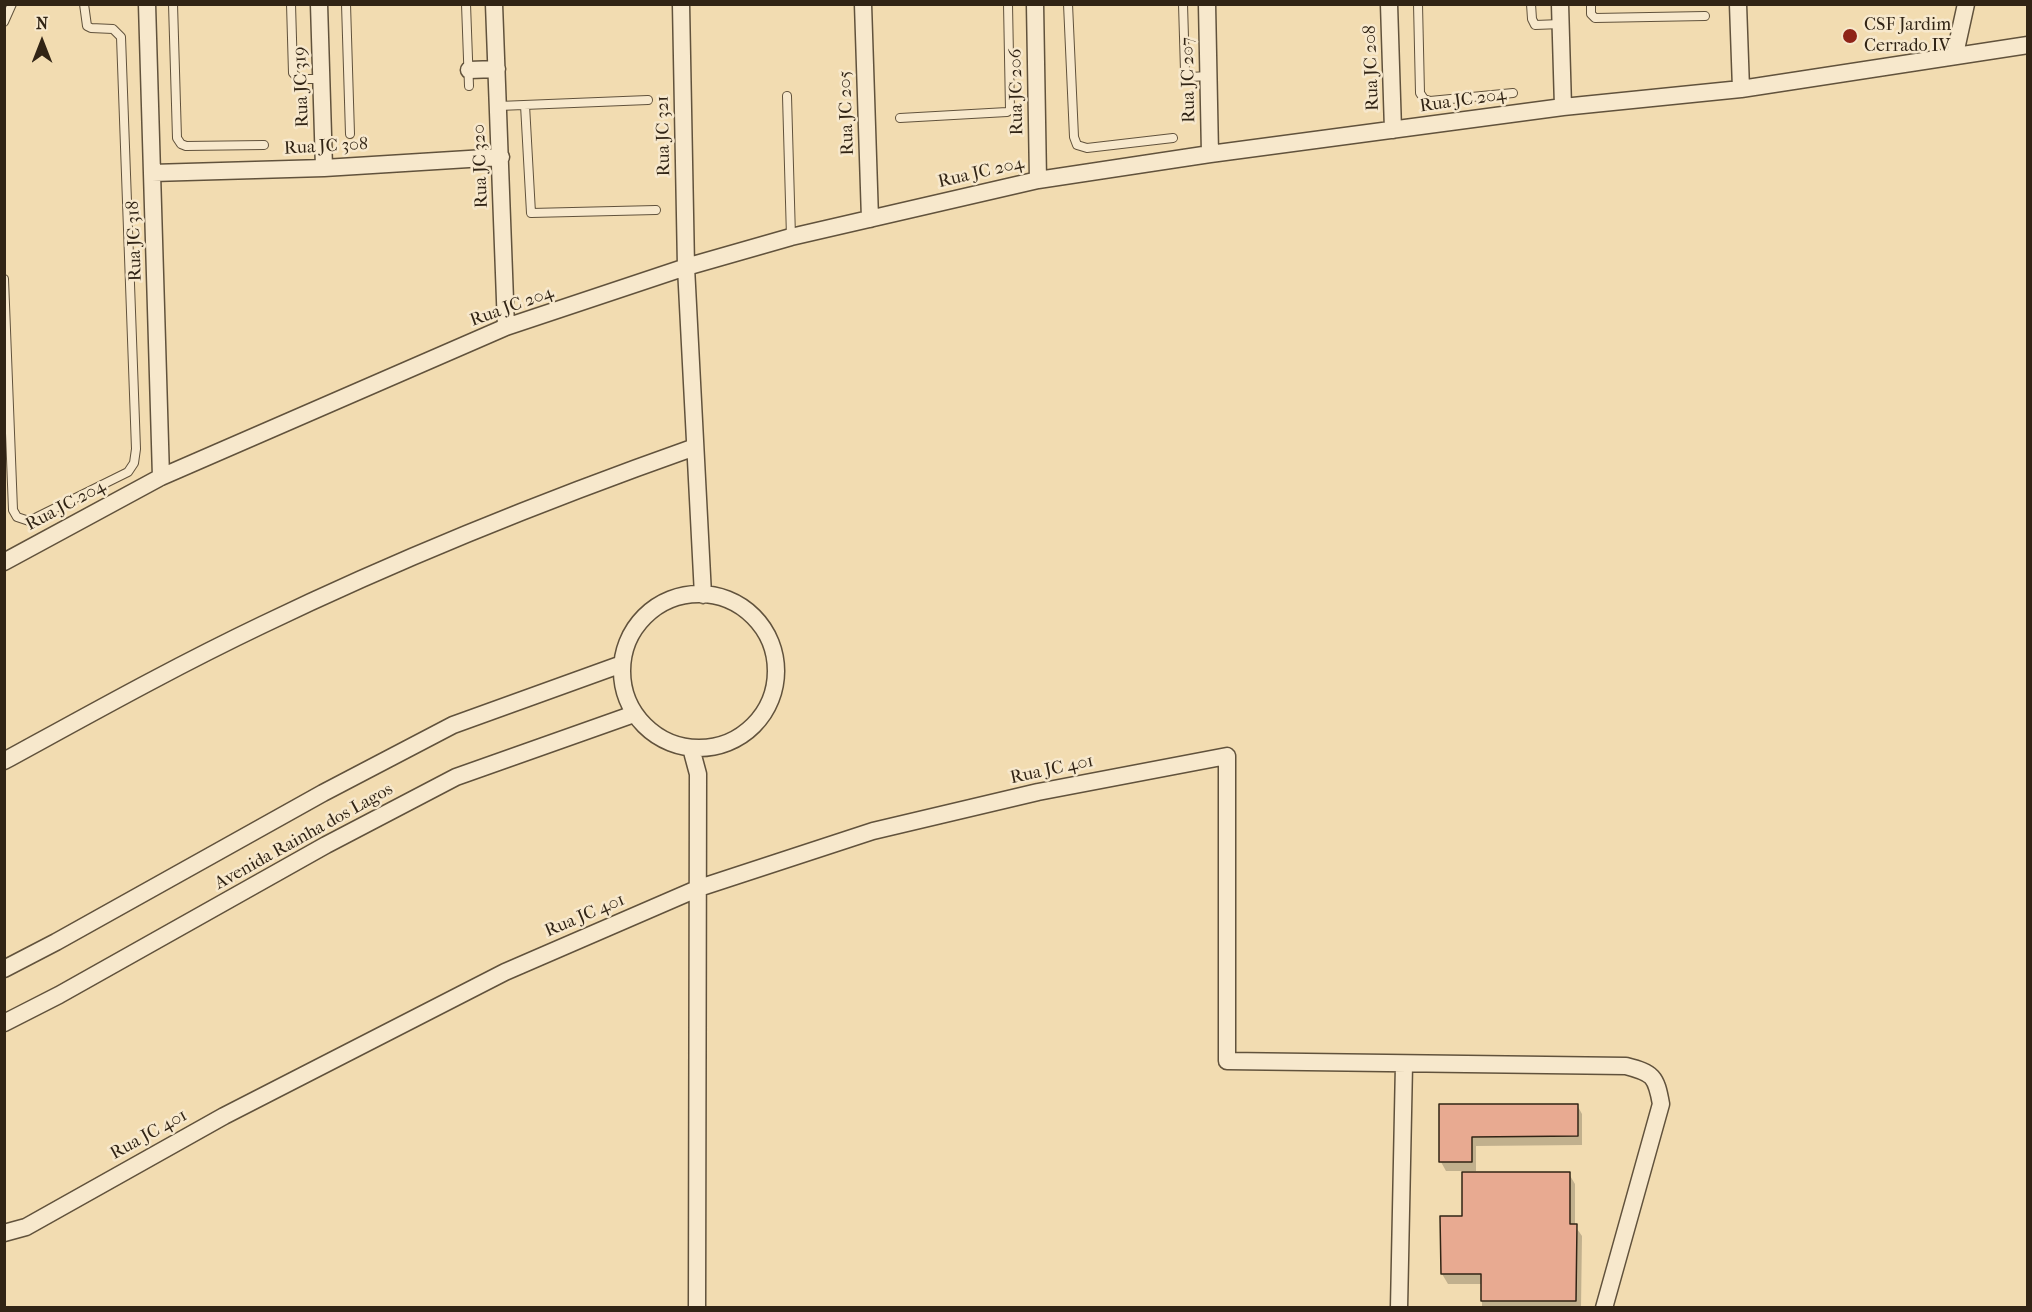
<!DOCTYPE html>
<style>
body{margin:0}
#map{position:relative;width:2032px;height:1312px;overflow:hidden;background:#f2dcb1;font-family:"IM FELL French Canon",serif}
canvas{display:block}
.frame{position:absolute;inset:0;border:6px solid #312415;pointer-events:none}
.north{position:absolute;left:12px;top:12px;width:60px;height:60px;-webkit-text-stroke:4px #f7e8cc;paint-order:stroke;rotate:0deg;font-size:16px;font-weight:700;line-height:24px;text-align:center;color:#312415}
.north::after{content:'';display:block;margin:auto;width:21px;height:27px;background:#312415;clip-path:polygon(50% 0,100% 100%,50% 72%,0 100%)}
</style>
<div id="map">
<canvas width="2032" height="1312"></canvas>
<div class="frame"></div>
<div class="north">N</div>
</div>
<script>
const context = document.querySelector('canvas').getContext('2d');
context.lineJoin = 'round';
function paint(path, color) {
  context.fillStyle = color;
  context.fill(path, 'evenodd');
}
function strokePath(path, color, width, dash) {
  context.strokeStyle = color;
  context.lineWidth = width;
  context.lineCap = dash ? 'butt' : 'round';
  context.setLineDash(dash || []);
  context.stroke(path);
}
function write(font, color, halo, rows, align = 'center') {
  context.font = font + ' "IM FELL French Canon",serif';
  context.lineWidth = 5;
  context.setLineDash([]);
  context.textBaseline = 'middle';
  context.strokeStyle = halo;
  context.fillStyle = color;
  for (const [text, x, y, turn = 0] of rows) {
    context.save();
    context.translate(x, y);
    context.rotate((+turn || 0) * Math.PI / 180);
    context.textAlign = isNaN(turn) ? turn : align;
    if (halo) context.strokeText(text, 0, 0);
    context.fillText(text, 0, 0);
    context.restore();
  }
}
paint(new Path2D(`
 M 1577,1105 L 1582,1114 L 1582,1145 L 1476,1146 L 1476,1171 L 1446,1171 L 1441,1162 L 1440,1106 Z
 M 1569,1174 L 1575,1184 L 1575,1226 L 1582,1236 L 1581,1308 L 1482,1308 L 1482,1284 L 1448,1284 L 1442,1274 L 1442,1218 L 1464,1218 Z`), '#0003');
const building = new Path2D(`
 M 1439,1104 L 1578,1104 L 1578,1136 L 1472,1137 L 1472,1162 L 1439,1162 Z
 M 1462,1172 L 1570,1172 L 1570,1224 L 1577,1224 L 1576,1301 L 1481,1301 L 1481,1274 L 1441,1274 L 1440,1216 L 1462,1216 Z`);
paint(building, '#e8aa91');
strokePath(building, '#312415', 1.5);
const service = new Path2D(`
 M 173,4 L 177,138 L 181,144 L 186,146 L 264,145
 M 291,4 L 293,73 L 299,79 L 322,79
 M 346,4 L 350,134
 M 466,4 L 469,86
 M 1068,4 L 1074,137 L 1077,145 L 1087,148 L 1173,138
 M 1183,4 L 1185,71 L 1189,77 L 1209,76
 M 1418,4 L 1420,93 L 1424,99 L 1430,101 L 1513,93
 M 1531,4 L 1532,19 L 1535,25 L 1561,24
 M 1591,4 L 1591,14 L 1595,18 L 1705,16
 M 4,22 L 12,4
 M 787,96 L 791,237
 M 525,105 L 531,213 L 656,210
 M 499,106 L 648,100
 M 900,118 L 1007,112 L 1010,110 L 1008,4
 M 4,279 L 13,510 L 17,517 L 29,521 L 128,472 L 134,463 L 136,449 L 121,37 L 113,29 L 91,28 L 87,26 L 84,4`);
const minor = new Path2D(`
 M 147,4 L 161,477
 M 319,4 L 324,168
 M 494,4 L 506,327
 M 681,4 L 686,267 L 703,595
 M 863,4 L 870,219
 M 1035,4 L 1038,180
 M 1207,4 L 1210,154
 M 1389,4 L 1393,130
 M 1560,4 L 1563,107
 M 1738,4 L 1741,89
 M 1955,54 L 1966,4
 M 469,70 L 497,69
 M 152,173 L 324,168 L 501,157
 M 4,562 L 161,477 L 506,327 L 686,267 L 791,237 L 1038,180 L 1210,154 L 1563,107 L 1741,89 L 2028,45
 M622 671a77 77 0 1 1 154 0a77 77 0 1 1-154 0Z
 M 691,748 L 698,774 L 697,1308
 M 4,761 C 90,714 174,667 262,625 C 403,557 548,499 695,447
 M 4,969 L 56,942 L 323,793 L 453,725 L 622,664
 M 4,1023 L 59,995 L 326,845 L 456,777 L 634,714
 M 4,1233 L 26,1227 L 224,1116 L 505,972 L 699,888 L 873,831 L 1038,792 L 1227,756 L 1227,1061 L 1626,1066 C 1653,1073 1656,1076 1661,1104 L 1604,1308
 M 1399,1308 L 1404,1064`);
strokePath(service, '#61523c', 10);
strokePath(minor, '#61523c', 19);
strokePath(service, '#f7e8cc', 8);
strokePath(minor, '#f7e8cc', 16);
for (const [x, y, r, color] of [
 [1850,36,8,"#8f2418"]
]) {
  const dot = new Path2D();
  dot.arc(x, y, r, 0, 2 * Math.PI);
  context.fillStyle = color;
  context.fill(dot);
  strokePath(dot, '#f7e8cc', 2);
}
write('18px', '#312415', '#f7e8cc', [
 ["CSF Jardim",1864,26],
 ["Cerrado IV",1864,47]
], 'left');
write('18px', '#312415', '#f7e8cc', [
 ["Rua JC 208",1372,68,-92],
 ["Rua JC 207",1189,80,-91],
 ["Rua JC 319",302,87,-92],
 ["Rua JC 206",1017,92,-91],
 ["Rua JC 204",1463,101,-8],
 ["Rua JC 205",847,113,-92],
 ["Rua JC 321",664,136,-91],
 ["Rua JC 308",326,147,-3],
 ["Rua JC 320",481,166,-92],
 ["Rua JC 204",981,173,-13],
 ["Rua JC 318",135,241,-92],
 ["Rua JC 204",512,307,-20],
 ["Rua JC 204",66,506,-28],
 ["Rua JC 401",1052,770,-12],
 ["Avenida Rainha dos Lagos",304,837,-29],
 ["Rua JC 401",585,916,-23],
 ["Rua JC 401",149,1135,-29]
]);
</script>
